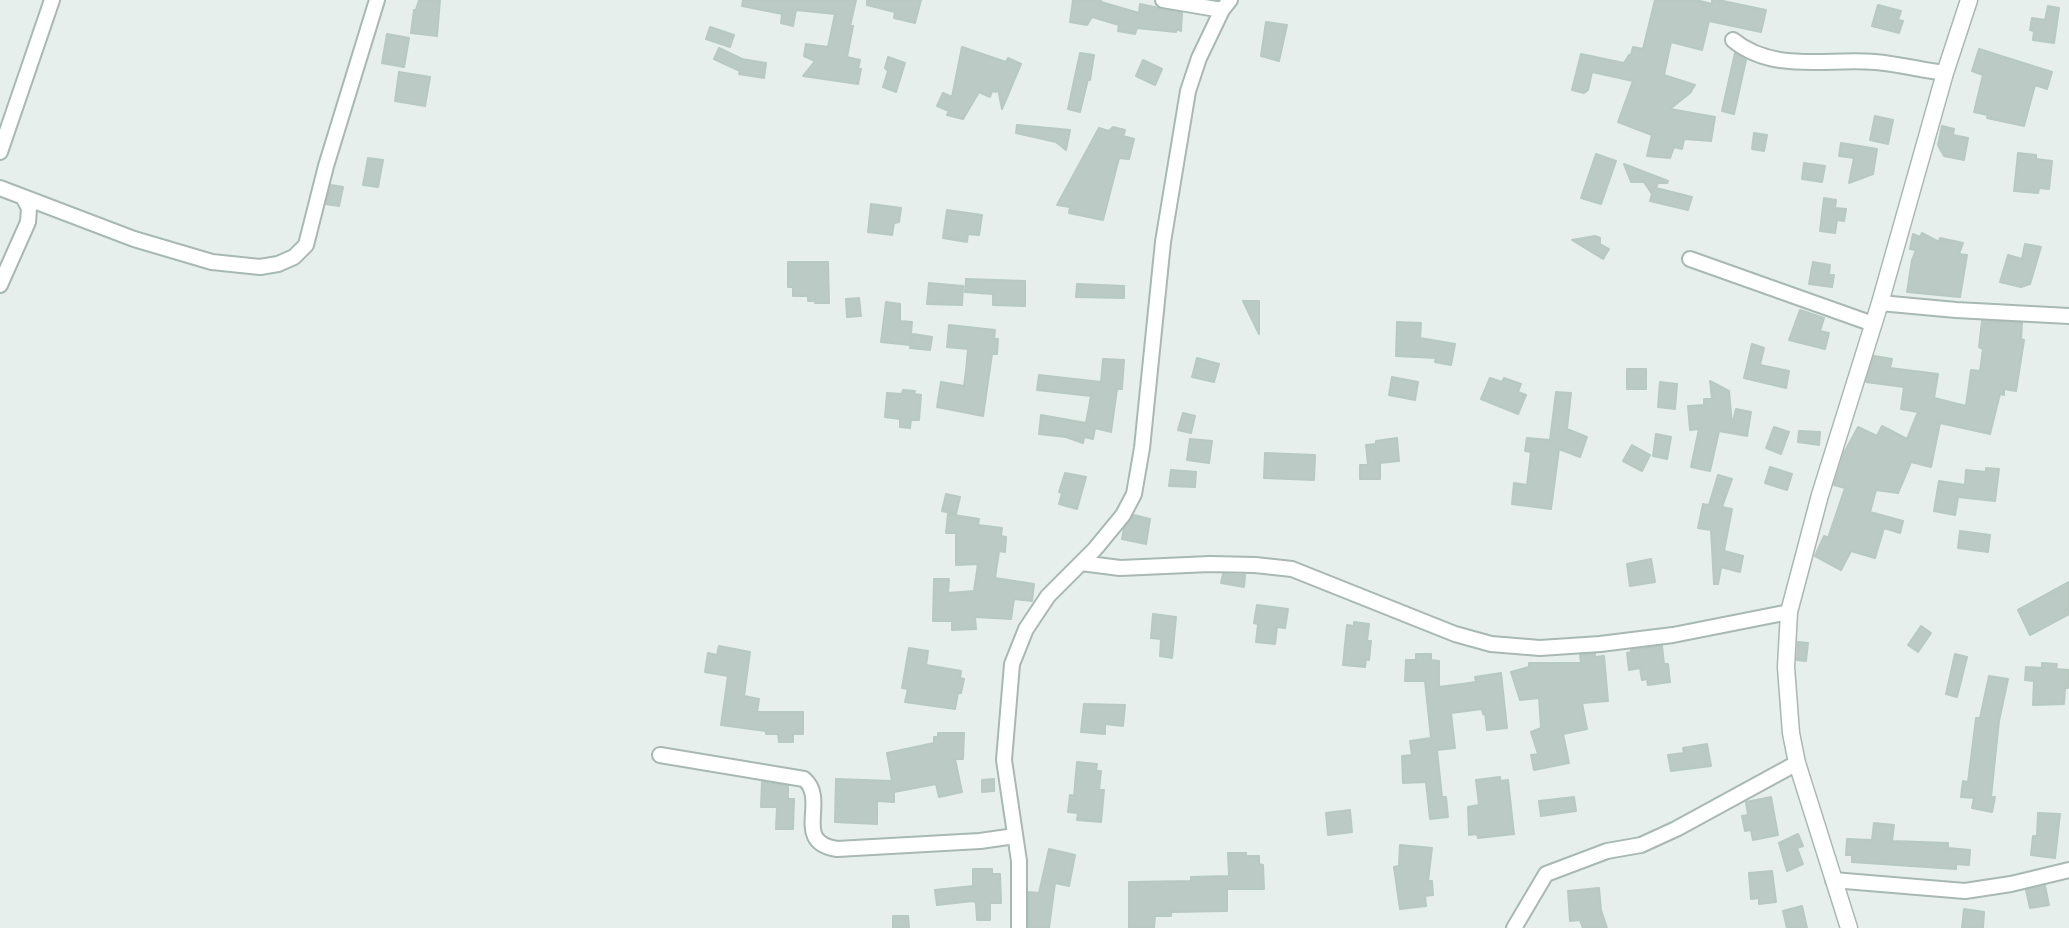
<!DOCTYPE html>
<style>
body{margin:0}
canvas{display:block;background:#e6efeb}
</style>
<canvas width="2069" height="928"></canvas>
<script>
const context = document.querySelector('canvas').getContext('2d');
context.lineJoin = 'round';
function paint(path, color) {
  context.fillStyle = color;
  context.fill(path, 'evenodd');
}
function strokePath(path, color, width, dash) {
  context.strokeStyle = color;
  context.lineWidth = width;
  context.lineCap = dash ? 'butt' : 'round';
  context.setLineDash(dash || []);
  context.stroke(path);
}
const building = new Path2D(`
 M 419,0 L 440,0 L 437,36 L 411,33 L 414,10 L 416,10 Z
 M 743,0 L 856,0 L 850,26 L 853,26 L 847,57 L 860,60 L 858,69 L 861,69 L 858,84 L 803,76 L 815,61 L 804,56 L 806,44 L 828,47 L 835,14 L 796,10 L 793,26 L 781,23 L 782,14 L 742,6 Z
 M 867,0 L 921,0 L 915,23 L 894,18 L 895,12 L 867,5 Z
 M 1073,0 L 1101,0 L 1101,2 L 1139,13 L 1140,4 L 1182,13 L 1181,31 L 1177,29 L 1176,32 L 1137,28 L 1135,34 L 1118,31 L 1119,25 L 1092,17 L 1087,25 L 1070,22 Z
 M 1655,0 L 1696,0 L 1712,4 L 1712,0 L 1718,0 L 1766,10 L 1761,32 L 1709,21 L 1702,50 L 1671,42 L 1664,75 L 1695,85 L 1690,93 L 1670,109 L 1715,117 L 1711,141 L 1684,139 L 1682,149 L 1674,147 L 1670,158 L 1647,156 L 1652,135 L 1618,122 L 1633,81 L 1592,72 L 1588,90 L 1584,93 L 1572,90 L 1581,54 L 1624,63 L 1629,55 L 1631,55 L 1633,47 L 1643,49 Z
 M 1878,5 L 1901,11 L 1898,20 L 1903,21 L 1899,33 L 1872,26 Z
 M 2048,6 L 2059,8 L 2054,43 L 2033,40 L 2034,31 L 2030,30 L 2032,18 L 2045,20 Z
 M 1266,22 L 1287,25 L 1279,61 L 1261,56 Z
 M 710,27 L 734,35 L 730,47 L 706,39 Z
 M 387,34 L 409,38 L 404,67 L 382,63 Z
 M 962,47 L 1006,62 L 1008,58 L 1021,64 L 1002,109 L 998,89 L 996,92 L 992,91 L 990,97 L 979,92 L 963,119 L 947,115 L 949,111 L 937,106 L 943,93 L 952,97 Z
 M 719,48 L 742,59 L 766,63 L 764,78 L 739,74 L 740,71 L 714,59 Z
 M 1979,49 L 2052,72 L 2047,89 L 2035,85 L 2024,126 L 1987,118 L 1988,115 L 1974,112 L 1983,75 L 1972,71 Z
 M 1080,53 L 1094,55 L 1090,80 L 1088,79 L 1080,112 L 1068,109 Z
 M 1735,53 L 1746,60 L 1734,114 L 1722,111 Z
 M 888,57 L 905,63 L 896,92 L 883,87 L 888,71 L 885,68 Z
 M 1143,60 L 1162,69 L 1155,85 L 1136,76 Z
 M 399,72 L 430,77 L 425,106 L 395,101 Z
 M 1875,116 L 1893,120 L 1888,144 L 1870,140 Z
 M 1017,125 L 1070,130 L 1066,150 L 1056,142 L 1016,133 Z
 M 1942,126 L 1954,129 L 1953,135 L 1968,138 L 1964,160 L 1944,156 L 1938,145 Z
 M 1113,127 L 1125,130 L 1123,136 L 1134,139 L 1129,159 L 1119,158 L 1103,220 L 1069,213 L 1070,207 L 1057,205 L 1099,128 L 1109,131 Z
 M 1754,133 L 1767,135 L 1764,151 L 1752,149 Z
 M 1841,143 L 1877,149 L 1873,174 L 1849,183 L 1854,158 L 1839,156 Z
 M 2018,153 L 2036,155 L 2036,159 L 2052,161 L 2049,189 L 2039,188 L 2038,193 L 2014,191 Z
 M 1596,154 L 1616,161 L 1601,204 L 1581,198 Z
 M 368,158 L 383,160 L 378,187 L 363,185 Z
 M 1804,163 L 1825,166 L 1822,182 L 1802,179 Z
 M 1624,164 L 1668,181 L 1667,183 L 1658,183 L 1656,188 L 1692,197 L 1688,210 L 1650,201 L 1652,194 L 1644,182 L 1631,182 Z
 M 331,185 L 343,187 L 339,206 L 326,204 Z
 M 1824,198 L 1836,200 L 1835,208 L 1846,209 L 1844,221 L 1837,220 L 1835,233 L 1820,231 Z
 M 871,204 L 901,208 L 899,222 L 894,223 L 892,235 L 868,232 Z
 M 947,210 L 982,215 L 979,235 L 968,234 L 967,242 L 943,238 Z
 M 1922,233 L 1939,242 L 1940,238 L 1963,243 L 1959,254 L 1967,255 L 1960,297 L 1907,292 L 1912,260 L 1916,250 L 1910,249 L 1913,234 L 1920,237 Z
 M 1595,236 L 1600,238 L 1600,244 L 1609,249 L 1603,259 L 1572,240 Z
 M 2025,244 L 2041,247 L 2030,284 L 2021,287 L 2000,282 L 2008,255 L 2022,259 Z
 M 788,262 L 828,262 L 829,303 L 815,303 L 815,301 L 808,301 L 808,296 L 793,296 L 793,287 L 788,287 Z
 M 1813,262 L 1830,265 L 1829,275 L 1834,275 L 1832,287 L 1809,284 Z
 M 966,279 L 1025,281 L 1025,306 L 993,305 L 993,294 L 965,292 Z
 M 929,283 L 963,286 L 962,305 L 927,304 Z
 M 1077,284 L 1124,286 L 1124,298 L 1076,297 Z
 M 859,298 L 861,316 L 847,317 L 846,299 Z
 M 1243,301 L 1259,301 L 1259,334 Z
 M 886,302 L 900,304 L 900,321 L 912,322 L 910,345 L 881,342 Z
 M 1800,310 L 1824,318 L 1820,331 L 1829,333 L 1825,349 L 1789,340 Z
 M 1982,321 L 2022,323 L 2021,339 L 2024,340 L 2016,391 L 2004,389 L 2004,395 L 2000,394 L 1990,434 L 1940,423 L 1931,467 L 1911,462 L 1898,493 L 1876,490 L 1870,512 L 1903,521 L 1900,533 L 1884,528 L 1875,558 L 1851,551 L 1841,570 L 1815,556 L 1824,536 L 1828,538 L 1845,488 L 1834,485 L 1844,453 L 1858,427 L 1877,436 L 1882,426 L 1907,439 L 1918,412 L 1901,409 L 1904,387 L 1866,382 L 1874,356 L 1892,359 L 1890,368 L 1938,374 L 1934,398 L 1966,406 L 1971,370 L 1980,371 L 1983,349 L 1979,347 Z
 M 1397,322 L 1421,323 L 1420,338 L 1455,344 L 1451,365 L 1435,362 L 1436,358 L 1396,356 Z
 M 949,325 L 995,330 L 994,339 L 998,339 L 997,354 L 992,354 L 983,416 L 937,407 L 941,382 L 964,386 L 966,371 L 968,349 L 947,347 Z
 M 913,334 L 932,337 L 930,350 L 910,348 Z
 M 1752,344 L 1764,348 L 1760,365 L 1789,371 L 1786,388 L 1744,378 Z
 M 1197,358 L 1219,364 L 1214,382 L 1192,377 Z
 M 1103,359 L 1124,360 L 1122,389 L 1117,389 L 1111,432 L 1095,428 L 1093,439 L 1084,437 L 1083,443 L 1066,437 L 1039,434 L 1041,415 L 1086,423 L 1091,396 L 1037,390 L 1039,375 L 1101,382 Z
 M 1627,369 L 1646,369 L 1646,389 L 1627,389 Z
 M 1392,377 L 1418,382 L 1415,400 L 1389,395 Z
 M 1490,378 L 1502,382 L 1504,378 L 1521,384 L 1518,392 L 1526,395 L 1518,414 L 1481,399 Z
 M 1710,381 L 1729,391 L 1732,425 L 1736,409 L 1751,412 L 1747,436 L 1719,431 L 1710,471 L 1691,467 L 1699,429 L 1690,430 L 1688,406 L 1704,405 L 1704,399 L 1712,399 Z
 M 1660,382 L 1677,384 L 1675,409 L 1658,407 Z
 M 903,390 L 915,391 L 914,394 L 921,395 L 919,420 L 911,420 L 910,428 L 900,427 L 900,419 L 885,417 L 887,393 L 902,394 Z
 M 1556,392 L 1571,393 L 1567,429 L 1587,437 L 1580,457 L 1559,449 L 1551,509 L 1512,504 L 1514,483 L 1527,485 L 1531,452 L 1525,451 L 1527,438 L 1550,440 Z
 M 1183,413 L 1195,416 L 1191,433 L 1178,430 Z
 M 1774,427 L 1789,432 L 1781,454 L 1766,448 Z
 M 1799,431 L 1820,432 L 1819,445 L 1798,442 Z
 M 1656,434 L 1671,437 L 1667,459 L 1653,456 Z
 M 1397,438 L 1399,461 L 1380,463 L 1380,479 L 1360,479 L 1360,465 L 1368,465 L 1366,445 L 1376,444 L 1376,441 Z
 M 1190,439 L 1212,441 L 1209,463 L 1187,460 Z
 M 1632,445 L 1650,455 L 1642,471 L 1623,461 Z
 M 1265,453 L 1315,455 L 1314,480 L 1264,478 Z
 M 1770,467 L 1792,474 L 1787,490 L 1765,483 Z
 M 1986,468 L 1999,469 L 1995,501 L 1958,497 L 1955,515 L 1934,511 L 1939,481 L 1965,485 L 1966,470 L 1986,472 Z
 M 1171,470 L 1196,472 L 1195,487 L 1169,486 Z
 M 1065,473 L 1086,477 L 1077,509 L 1059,504 L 1062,493 L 1059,492 Z
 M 1718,475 L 1732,479 L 1722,507 L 1732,509 L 1724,551 L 1743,556 L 1740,572 L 1721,567 L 1718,584 L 1714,584 L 1711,530 L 1698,528 L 1703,504 L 1709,505 Z
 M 946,494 L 960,497 L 956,514 L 942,511 Z
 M 948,514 L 979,519 L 978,525 L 1002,528 L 1001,536 L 1006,537 L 1005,552 L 999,551 L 995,578 L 1034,584 L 1032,601 L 1014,599 L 1011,619 L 975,617 L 976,629 L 952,630 L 952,621 L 933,621 L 934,579 L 949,579 L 948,593 L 974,591 L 978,564 L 956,565 L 956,533 L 946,533 Z
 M 1134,515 L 1150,519 L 1146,544 L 1122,539 L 1124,528 Z
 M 1960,531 L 1990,535 L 1988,552 L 1958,548 Z
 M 1651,559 L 1655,582 L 1630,586 L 1627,564 Z
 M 1223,574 L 1245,575 L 1244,587 L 1221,583 Z
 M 2069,582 L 2069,614 L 2030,635 L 2018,610 Z
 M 1257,605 L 1288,609 L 1285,628 L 1277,627 L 1275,644 L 1256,642 L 1258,624 L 1254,623 Z
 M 1153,614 L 1176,617 L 1172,658 L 1160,656 L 1161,639 L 1151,638 Z
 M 1354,622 L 1369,624 L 1367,641 L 1371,641 L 1369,660 L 1366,659 L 1365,667 L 1343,665 L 1347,625 L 1354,626 Z
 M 1921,626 L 1931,633 L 1918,652 L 1908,645 Z
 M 1798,642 L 1808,643 L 1806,661 L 1797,660 Z
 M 719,646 L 750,652 L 744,696 L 759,699 L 757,712 L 803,712 L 803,734 L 793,734 L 793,742 L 779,742 L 778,734 L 766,734 L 766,731 L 721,725 L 728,676 L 705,672 L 708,653 L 717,655 Z
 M 1662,646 L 1664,664 L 1668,664 L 1670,682 L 1648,685 L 1647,679 L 1642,680 L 1640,668 L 1629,670 L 1627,653 L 1631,652 L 1631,650 Z
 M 909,648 L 928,651 L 926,665 L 961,671 L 960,678 L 964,679 L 961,693 L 958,693 L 955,709 L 905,702 L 908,689 L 902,688 Z
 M 1416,654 L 1431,654 L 1431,660 L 1439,661 L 1439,687 L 1476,682 L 1475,677 L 1501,673 L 1507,728 L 1487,730 L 1485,713 L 1483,714 L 1482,709 L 1451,713 L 1455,748 L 1437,750 L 1442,797 L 1446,797 L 1448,817 L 1430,819 L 1426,782 L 1403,783 L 1402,756 L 1412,755 L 1410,741 L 1431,738 L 1425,681 L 1405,681 L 1406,660 L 1416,660 Z
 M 1595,654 L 1595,657 L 1604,656 L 1608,701 L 1582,703 L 1587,729 L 1563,734 L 1569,763 L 1534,770 L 1531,755 L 1538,754 L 1531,732 L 1541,728 L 1539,698 L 1520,700 L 1511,672 L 1529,667 L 1529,663 L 1581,663 L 1580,655 Z
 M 1955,654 L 1967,657 L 1957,697 L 1946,694 Z
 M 2042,663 L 2057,664 L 2056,669 L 2069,670 L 2069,683 L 2068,688 L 2065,688 L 2064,704 L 2033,705 L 2034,681 L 2025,680 L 2026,667 L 2042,668 Z
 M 1989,676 L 2008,679 L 1999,721 L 1991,797 L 1995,797 L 1992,812 L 1972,808 L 1974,798 L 1961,797 L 1963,781 L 1968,782 L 1976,718 L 1980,718 Z
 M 1084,704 L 1125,705 L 1123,726 L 1105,724 L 1105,734 L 1081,732 Z
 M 938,733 L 964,733 L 963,759 L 955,759 L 962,792 L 939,797 L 936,784 L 894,792 L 894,802 L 877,801 L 877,824 L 835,822 L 836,779 L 892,781 L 887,753 L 934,743 L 934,737 L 938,737 Z
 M 1707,744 L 1711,766 L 1671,771 L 1668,755 L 1684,753 L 1683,748 Z
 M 1077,762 L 1097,764 L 1096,771 L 1101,771 L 1099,790 L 1104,790 L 1101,822 L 1077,820 L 1078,813 L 1068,812 L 1070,795 L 1074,796 Z
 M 1500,777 L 1500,781 L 1508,780 L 1514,834 L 1478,838 L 1477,834 L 1469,835 L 1468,807 L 1479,805 L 1476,780 Z
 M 994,779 L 994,791 L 982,792 L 982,780 Z
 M 762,782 L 788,786 L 788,799 L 794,799 L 793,829 L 776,829 L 777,807 L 761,807 Z
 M 1574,797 L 1576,811 L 1541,816 L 1539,801 Z
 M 1771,797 L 1778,835 L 1753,840 L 1751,830 L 1745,831 L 1742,816 L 1748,815 L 1746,802 Z
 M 1350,810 L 1352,832 L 1328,835 L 1326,813 Z
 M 2038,813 L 2060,814 L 2055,858 L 2031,855 L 2033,836 L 2037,836 Z
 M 1874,823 L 1894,825 L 1892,841 L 1948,843 L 1948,848 L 1970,850 L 1969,865 L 1956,864 L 1956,869 L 1852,862 L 1852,855 L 1846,855 L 1847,839 L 1872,840 Z
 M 1798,834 L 1803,846 L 1797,848 L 1803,864 L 1787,871 L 1779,843 Z
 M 1400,845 L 1432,848 L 1428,881 L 1432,881 L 1433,895 L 1425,896 L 1426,906 L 1400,909 L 1394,867 L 1399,866 Z
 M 1049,849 L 1075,855 L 1069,886 L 1055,883 L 1049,928 L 1029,928 L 1029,892 L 1039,893 Z
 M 1228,853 L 1246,853 L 1246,856 L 1259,856 L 1259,864 L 1263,865 L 1264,889 L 1227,889 L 1227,911 L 1171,912 L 1171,916 L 1155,916 L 1154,928 L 1129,928 L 1129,882 L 1191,881 L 1191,877 L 1229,876 Z
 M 973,869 L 992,869 L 992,874 L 1000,874 L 1001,903 L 990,903 L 990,920 L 977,920 L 976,903 L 973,901 L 937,905 L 935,890 L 973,886 Z
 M 1772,871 L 1776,902 L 1759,904 L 1759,898 L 1751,899 L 1749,873 Z
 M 2045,886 L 2049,905 L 2030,908 L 2026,890 Z
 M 1599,888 L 1601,910 L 1607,928 L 1583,928 L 1580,920 L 1570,921 L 1568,891 Z
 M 1802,906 L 1807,928 L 1787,928 L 1783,911 Z
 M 1964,909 L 1984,912 L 1983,928 L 1962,928 Z
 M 893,916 L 908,916 L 909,928 L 893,928 Z`);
paint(building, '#bbcac4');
strokePath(building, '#b8c9c2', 2);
const minor = new Path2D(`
 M 1163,0 L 1222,10
 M 1733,40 C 1773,73 1827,58 1875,62 C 1898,64 1922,70 1945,73
 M 0,152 L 52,0
 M 0,188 L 134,239 L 212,262 L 260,267 L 278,264 L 294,257 L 306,245 L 326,166 L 377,0
 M 1690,259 L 1873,324
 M 0,285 L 28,222 L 29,208 L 24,199
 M 1880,303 L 1956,310 L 2069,316
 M 1081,563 L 1120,568 L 1210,564 L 1255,565 L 1292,569 L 1455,634 L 1491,644 L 1540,648 L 1600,644 L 1673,635 L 1789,612
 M 660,755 L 804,779 C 829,800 791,842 837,849 L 980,841 L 1015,836
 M 1833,880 L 1965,891 L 2011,884 L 2069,870
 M 1019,928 L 1019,861 L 1004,760 L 1012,664 L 1026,629 L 1048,596 L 1095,549 L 1123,515 L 1134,494 L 1142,448 L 1163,242 L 1188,91 L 1199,58 L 1222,10 L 1230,0
 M 1514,928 L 1546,874 L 1607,851 L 1641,845 L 1676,829 L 1797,763`);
const tertiary = new Path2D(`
 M 1849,928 L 1797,763 L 1791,733 L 1786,667 L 1789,612 L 1820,495 L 1880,303 L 1945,73 L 1969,0`);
strokePath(minor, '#a8b8b2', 18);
strokePath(tertiary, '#a8b8b2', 19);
strokePath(minor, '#fff', 14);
strokePath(tertiary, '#fff', 16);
</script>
